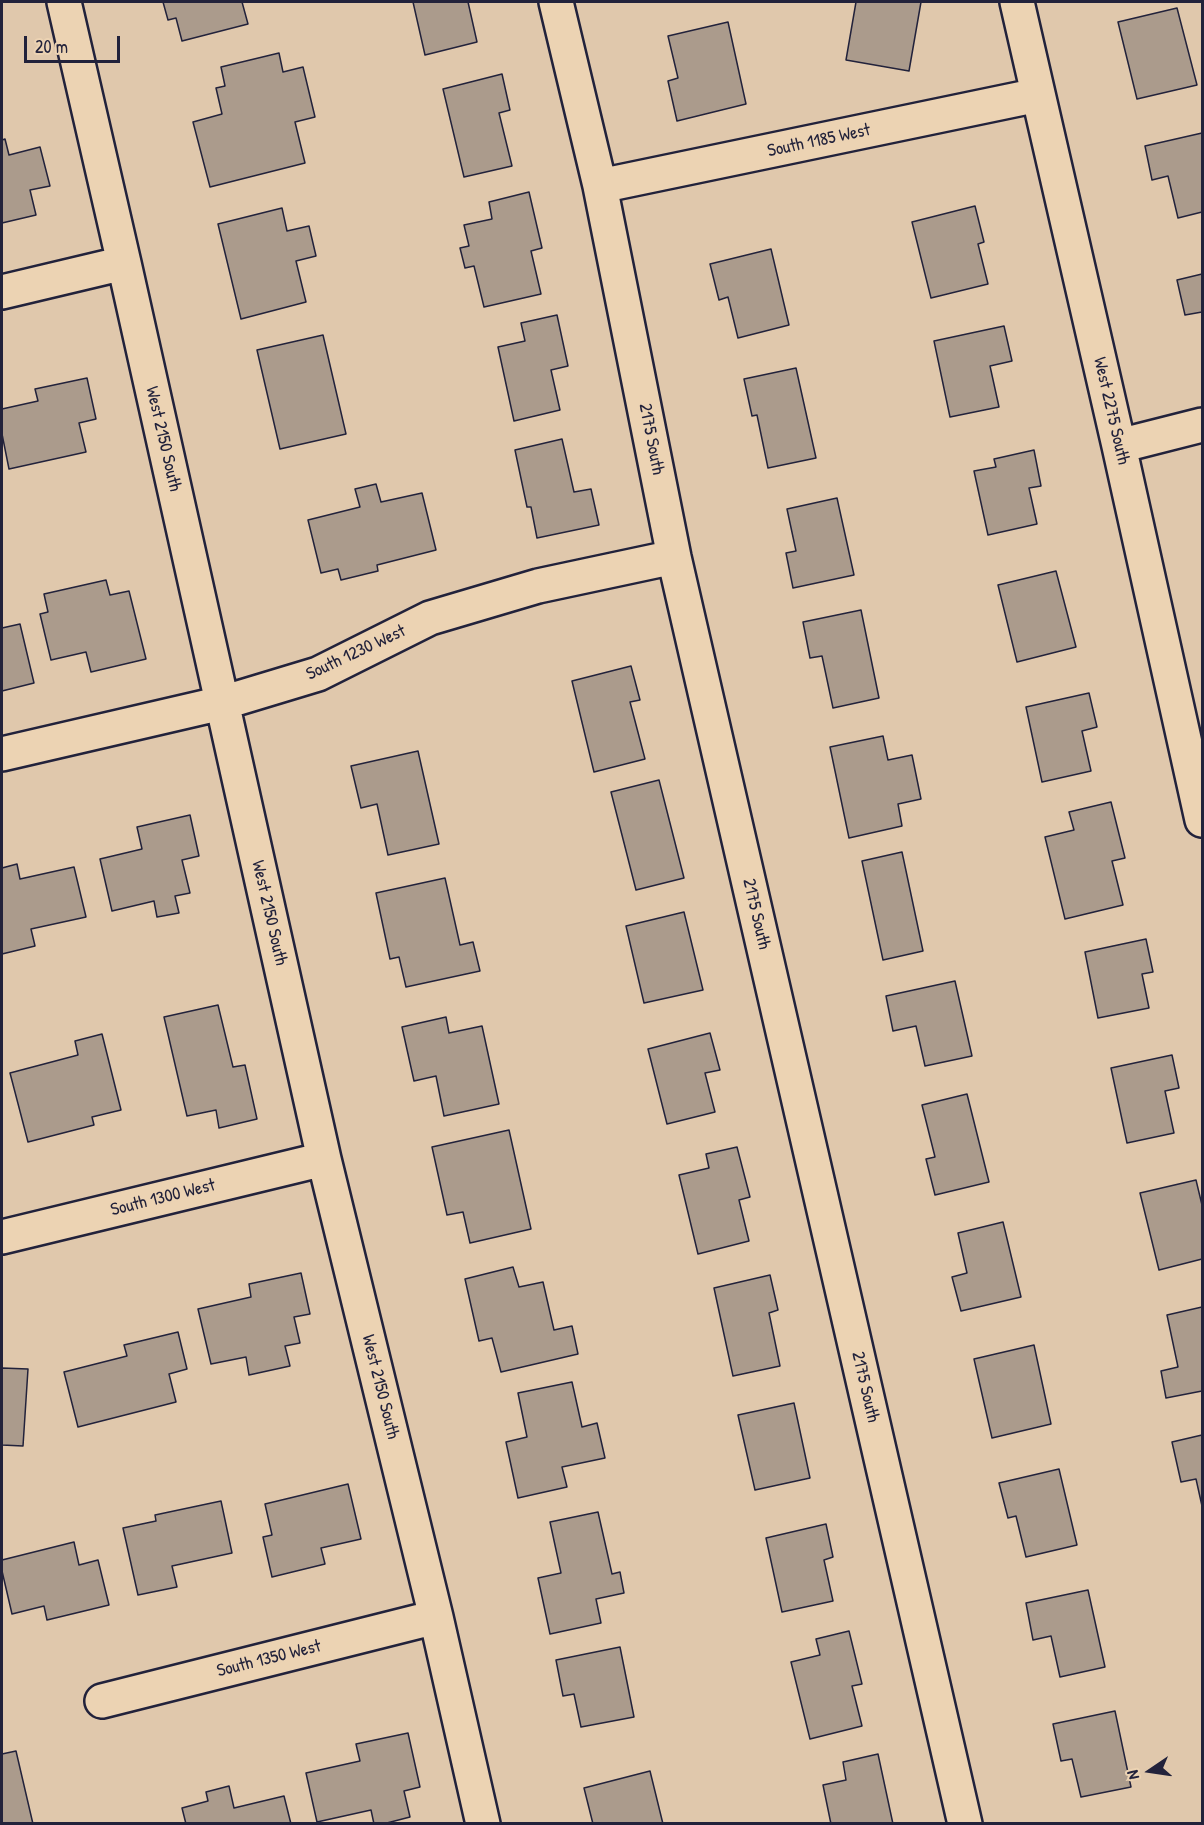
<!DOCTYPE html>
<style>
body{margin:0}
#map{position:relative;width:1204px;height:1825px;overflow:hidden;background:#e0c8ac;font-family:"Patrick Hand",sans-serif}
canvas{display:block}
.frame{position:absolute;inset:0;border:3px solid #22223b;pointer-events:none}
.north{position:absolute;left:1120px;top:1741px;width:60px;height:60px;-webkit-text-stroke:4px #ecd3b3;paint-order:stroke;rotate:257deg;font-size:16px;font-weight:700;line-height:24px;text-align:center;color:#22223b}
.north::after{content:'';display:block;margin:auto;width:21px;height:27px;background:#22223b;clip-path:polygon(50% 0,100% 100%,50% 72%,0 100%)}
.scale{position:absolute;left:24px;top:36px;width:96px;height:27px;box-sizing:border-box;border:3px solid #22223b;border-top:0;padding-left:8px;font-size:18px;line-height:21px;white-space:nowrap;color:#22223b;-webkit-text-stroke:4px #ecd3b3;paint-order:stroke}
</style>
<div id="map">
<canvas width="1204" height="1825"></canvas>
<div class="frame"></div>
<div class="north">N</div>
<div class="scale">20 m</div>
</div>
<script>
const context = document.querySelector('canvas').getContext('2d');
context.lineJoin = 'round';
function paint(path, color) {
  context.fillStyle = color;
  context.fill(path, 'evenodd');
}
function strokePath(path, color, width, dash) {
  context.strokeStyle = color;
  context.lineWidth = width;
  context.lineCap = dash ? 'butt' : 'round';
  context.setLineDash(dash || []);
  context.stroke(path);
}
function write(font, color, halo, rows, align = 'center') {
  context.font = font + ' "Patrick Hand",sans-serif';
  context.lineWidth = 4.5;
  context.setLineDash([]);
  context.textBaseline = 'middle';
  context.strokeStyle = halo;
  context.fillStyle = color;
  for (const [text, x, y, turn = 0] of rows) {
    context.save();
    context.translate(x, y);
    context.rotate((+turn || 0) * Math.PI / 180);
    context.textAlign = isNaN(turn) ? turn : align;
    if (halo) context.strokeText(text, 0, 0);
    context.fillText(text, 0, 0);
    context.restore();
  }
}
const building = new Path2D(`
 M 163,2 L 242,2 L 248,24 L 182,41 L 176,18 L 168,20 Z
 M 413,2 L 468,2 L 477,42 L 425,55 Z
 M 856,2 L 921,2 L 909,71 L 846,60 Z
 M 1177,8 L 1197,85 L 1137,99 L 1118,22 Z
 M 728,22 L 746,104 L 677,121 L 668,81 L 678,78 L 668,36 Z
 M 279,53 L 283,72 L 303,67 L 315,117 L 295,122 L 305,163 L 210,187 L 193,122 L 222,114 L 216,88 L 225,86 L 221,67 Z
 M 502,74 L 510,110 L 499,113 L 512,166 L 464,177 L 443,89 Z
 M 1202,133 L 1202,212 L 1178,218 L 1168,176 L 1152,180 L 1145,146 Z
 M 5,139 L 9,155 L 40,147 L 50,186 L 30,190 L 36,215 L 2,223 L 2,140 Z
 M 529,192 L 542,248 L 531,251 L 541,294 L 484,307 L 474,266 L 465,268 L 460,248 L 469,246 L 464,225 L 492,219 L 489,202 Z
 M 975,206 L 984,242 L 978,244 L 988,284 L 931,298 L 912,222 Z
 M 282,208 L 287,231 L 309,226 L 316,256 L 296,261 L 306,302 L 241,319 L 218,224 Z
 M 771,249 L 789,325 L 738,338 L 728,297 L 719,300 L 710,264 Z
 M 1202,274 L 1202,312 L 1185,315 L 1177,280 Z
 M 557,315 L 568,366 L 551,370 L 560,410 L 514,421 L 498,347 L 525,341 L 521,323 Z
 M 1004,326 L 1012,361 L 990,366 L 999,407 L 950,417 L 934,341 Z
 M 323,335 L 346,434 L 280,449 L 257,350 Z
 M 796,368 L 816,458 L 768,468 L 757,415 L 752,416 L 744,379 Z
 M 87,378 L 96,419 L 79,423 L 86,452 L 9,469 L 2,434 L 2,409 L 38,401 L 35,389 Z
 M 562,439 L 574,492 L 591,489 L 599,525 L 537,538 L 531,507 L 527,507 L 515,450 Z
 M 1034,450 L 1041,486 L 1029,488 L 1037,524 L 988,535 L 974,471 L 996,467 L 994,459 Z
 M 376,484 L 381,502 L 422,493 L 436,550 L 377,565 L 378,571 L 341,580 L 338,569 L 321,573 L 308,520 L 360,507 L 355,489 Z
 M 837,498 L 854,575 L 793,588 L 786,553 L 796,551 L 787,509 Z
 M 1056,571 L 1076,647 L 1017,662 L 998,585 Z
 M 106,580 L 110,595 L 129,591 L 146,659 L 91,672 L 86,652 L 51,660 L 40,614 L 48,612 L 44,594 Z
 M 861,610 L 879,698 L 833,708 L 822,656 L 810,658 L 803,622 Z
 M 20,624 L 34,683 L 2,691 L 2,628 Z
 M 631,666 L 640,700 L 630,702 L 645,759 L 594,772 L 572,681 Z
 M 1089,693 L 1097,727 L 1082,731 L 1091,771 L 1042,782 L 1026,707 Z
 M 883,736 L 888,760 L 912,755 L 921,799 L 898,804 L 902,826 L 849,838 L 830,747 Z
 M 418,751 L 439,844 L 388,855 L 377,804 L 361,808 L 351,766 Z
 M 659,780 L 684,878 L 636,890 L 611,792 Z
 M 1111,802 L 1125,858 L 1112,861 L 1123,905 L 1065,919 L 1045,837 L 1074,830 L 1069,812 Z
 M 190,815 L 199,856 L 182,860 L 190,893 L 175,896 L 179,913 L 157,917 L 154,901 L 112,911 L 100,859 L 142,849 L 137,827 Z
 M 902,852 L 923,951 L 883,960 L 862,861 Z
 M 17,864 L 20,879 L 74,867 L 86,917 L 31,929 L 35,946 L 2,954 L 2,868 Z
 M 445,878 L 460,945 L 473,942 L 480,971 L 406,987 L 399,957 L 390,959 L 376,893 Z
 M 684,912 L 703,990 L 644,1003 L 626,926 Z
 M 1146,939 L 1153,972 L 1142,974 L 1149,1008 L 1098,1018 L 1085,952 Z
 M 955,981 L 972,1056 L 925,1066 L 916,1026 L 893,1031 L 886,996 Z
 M 218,1005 L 233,1067 L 245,1065 L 257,1119 L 219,1128 L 216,1110 L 187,1116 L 164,1017 Z
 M 446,1017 L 449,1033 L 482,1026 L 499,1104 L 444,1116 L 436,1076 L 414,1081 L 402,1027 Z
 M 710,1033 L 720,1070 L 705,1073 L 715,1112 L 667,1124 L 648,1049 Z
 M 102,1034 L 121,1110 L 92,1117 L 94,1125 L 28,1142 L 10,1073 L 78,1055 L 75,1041 Z
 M 1172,1055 L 1179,1088 L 1165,1091 L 1174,1133 L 1127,1143 L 1111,1068 Z
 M 967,1094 L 989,1182 L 935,1195 L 926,1159 L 935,1157 L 922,1105 Z
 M 509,1130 L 531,1229 L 470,1243 L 463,1212 L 447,1215 L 432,1147 Z
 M 737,1147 L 750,1197 L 739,1200 L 749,1241 L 698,1254 L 679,1175 L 709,1168 L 706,1154 Z
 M 1196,1180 L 1202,1205 L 1202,1259 L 1159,1270 L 1140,1193 Z
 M 1003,1222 L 1021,1297 L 961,1311 L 952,1277 L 967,1273 L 958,1233 Z
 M 513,1267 L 519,1287 L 543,1282 L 554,1330 L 572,1326 L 578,1354 L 501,1372 L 492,1338 L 479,1341 L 465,1279 Z
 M 301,1273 L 310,1314 L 294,1317 L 300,1343 L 285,1346 L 290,1366 L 249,1375 L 246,1357 L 211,1364 L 198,1309 L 251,1297 L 249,1284 Z
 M 770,1275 L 778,1310 L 769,1313 L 780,1366 L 733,1376 L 714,1288 Z
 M 1202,1307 L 1202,1391 L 1166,1398 L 1161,1371 L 1178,1367 L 1167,1315 Z
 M 178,1332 L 187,1369 L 169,1374 L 176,1402 L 78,1427 L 64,1372 L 127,1356 L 124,1345 Z
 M 1034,1345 L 1051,1424 L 992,1438 L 974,1359 Z
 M 2,1368 L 28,1369 L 23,1446 L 2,1445 Z
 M 572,1382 L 582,1427 L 597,1423 L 605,1458 L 562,1467 L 567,1487 L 518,1498 L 506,1442 L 527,1437 L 518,1393 Z
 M 794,1403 L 810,1478 L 755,1490 L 738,1415 Z
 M 1202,1435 L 1202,1506 L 1196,1479 L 1181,1482 L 1172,1442 Z
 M 1059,1469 L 1077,1545 L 1026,1557 L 1016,1516 L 1008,1518 L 999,1483 Z
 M 348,1484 L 361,1539 L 321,1548 L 325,1564 L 272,1577 L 263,1537 L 272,1535 L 265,1504 Z
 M 221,1501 L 232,1553 L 172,1566 L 177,1587 L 138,1595 L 123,1528 L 156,1521 L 155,1515 Z
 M 598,1512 L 612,1574 L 620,1572 L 624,1593 L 596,1599 L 601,1623 L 550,1634 L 538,1578 L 561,1573 L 550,1522 Z
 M 826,1524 L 833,1557 L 824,1560 L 833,1601 L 782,1612 L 766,1538 Z
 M 74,1542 L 79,1565 L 98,1560 L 109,1605 L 47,1620 L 44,1606 L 12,1614 L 2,1571 L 2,1560 Z
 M 1088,1590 L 1105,1667 L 1060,1677 L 1051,1636 L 1033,1640 L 1026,1603 Z
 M 849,1631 L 862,1684 L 852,1686 L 862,1726 L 810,1739 L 791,1662 L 820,1655 L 816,1639 Z
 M 620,1647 L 634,1717 L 581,1727 L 574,1694 L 563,1696 L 556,1660 Z
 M 1115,1711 L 1131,1787 L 1081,1797 L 1072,1759 L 1061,1761 L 1053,1724 Z
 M 408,1733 L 420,1787 L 404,1791 L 410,1817 L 383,1824 L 374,1824 L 371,1810 L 317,1822 L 306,1773 L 360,1761 L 356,1744 Z
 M 16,1751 L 33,1824 L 2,1824 L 2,1754 Z
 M 878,1754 L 893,1824 L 831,1824 L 823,1785 L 846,1780 L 843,1762 Z
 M 650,1771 L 663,1824 L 593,1824 L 584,1788 Z
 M 229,1786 L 234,1808 L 284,1796 L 291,1824 L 186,1824 L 182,1808 L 208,1801 L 206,1792 Z`);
paint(building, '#ab9b8c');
strokePath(building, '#22223b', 1.5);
const minor = new Path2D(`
 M 64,2 L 124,263 L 324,1159 L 436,1617 L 483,1824
 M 556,2 L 600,186 L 674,557 L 965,1824
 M 1017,2 L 1119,446 L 1202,820
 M 600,186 L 1038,95
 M 2,292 L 124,263
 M 1119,446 L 1202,425
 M 2,754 L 222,703 L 318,674 L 430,618 L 538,586 L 674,557
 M 2,1237 L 324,1159
 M 102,1701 L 436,1617`);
strokePath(minor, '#22223b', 38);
strokePath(minor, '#ecd3b3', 33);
write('18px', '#22223b', '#ecd3b3', [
 ["South 1185 West",819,141,-12],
 ["West 2275 South",1111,411,77],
 ["West 2150 South",163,439,77],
 ["2175 South",651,439,79],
 ["South 1230 West",356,653,-25],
 ["West 2150 South",269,913,77],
 ["2175 South",756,914,77],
 ["South 1300 West",163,1198,-14],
 ["West 2150 South",380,1387,76],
 ["2175 South",865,1387,77],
 ["South 1350 West",269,1659,-14]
]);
</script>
